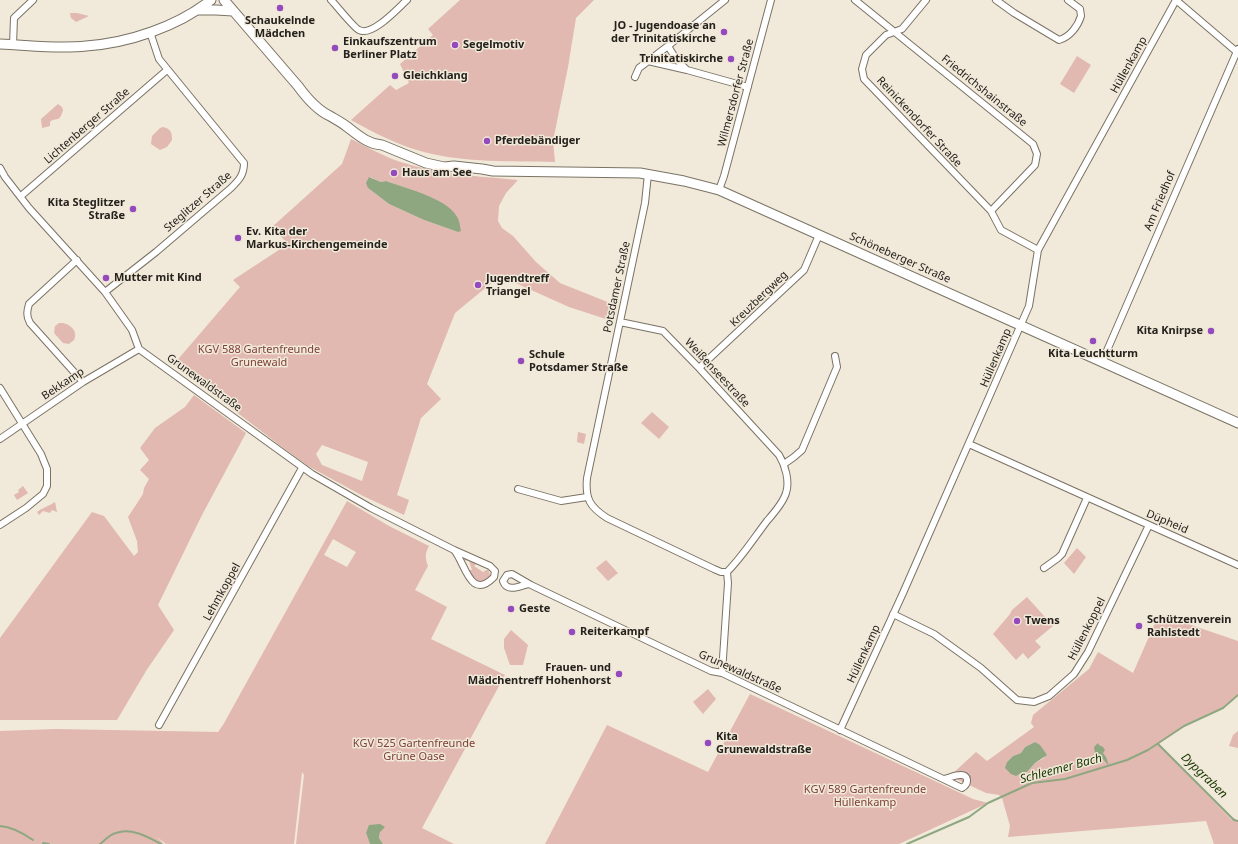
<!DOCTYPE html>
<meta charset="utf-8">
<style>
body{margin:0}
canvas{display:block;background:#f1e9d9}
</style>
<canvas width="1238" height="844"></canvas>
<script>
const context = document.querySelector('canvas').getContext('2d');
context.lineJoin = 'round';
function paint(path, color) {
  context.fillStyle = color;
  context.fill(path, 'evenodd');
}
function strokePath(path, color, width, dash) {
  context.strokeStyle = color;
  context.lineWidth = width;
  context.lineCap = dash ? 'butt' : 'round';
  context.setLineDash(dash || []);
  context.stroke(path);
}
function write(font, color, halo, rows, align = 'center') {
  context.font = font + ' "Noto Sans",sans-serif';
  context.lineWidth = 3;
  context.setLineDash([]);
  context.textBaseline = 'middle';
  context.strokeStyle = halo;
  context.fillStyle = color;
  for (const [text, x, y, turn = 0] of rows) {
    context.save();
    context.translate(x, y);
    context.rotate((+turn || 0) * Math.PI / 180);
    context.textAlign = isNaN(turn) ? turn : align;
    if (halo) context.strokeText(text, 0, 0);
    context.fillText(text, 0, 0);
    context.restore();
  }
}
paint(new Path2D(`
 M 460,0 L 594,0 L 576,18 L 568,67 L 553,141 L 555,162 C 511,161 466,163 424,152 C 398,145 374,133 351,120 L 390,85 L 396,90 L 409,83 L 400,64 L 433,35 L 428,29 Z
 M 70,13 L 77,13 L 89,16 L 76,22 L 71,18 Z
 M 1077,56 L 1091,65 L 1074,93 L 1060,84 Z
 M 58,104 L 62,107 L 63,110 C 59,124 57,116 50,122 L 50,126 L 42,128 L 41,119 Z
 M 163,127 C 171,129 172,132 172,140 L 167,147 L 160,150 L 151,144 L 152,136 L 160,128 Z
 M 351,139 C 365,146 378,153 392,159 C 433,174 476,176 518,180 L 506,193 L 499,206 L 498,221 L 502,228 L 513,236 L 536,262 L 560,283 L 615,305 L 612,321 L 569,307 L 500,276 L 455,313 L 427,384 L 441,399 L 421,418 L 397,495 L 409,500 L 404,515 L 363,496 L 308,466 L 278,444 L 174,364 L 240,287 L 233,280 L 288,244 L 272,227 L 342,164 ZM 370,177 L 381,182 L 386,181 L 406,188 L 458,232 L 424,220 L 389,204 L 368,188 ZM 322,445 L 368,462 L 362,481 L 322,465 L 316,454 Z
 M 59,323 C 68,322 79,330 74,340 C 74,340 69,344 69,344 L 63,343 L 54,333 L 55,326 Z
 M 194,395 L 246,433 L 202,515 L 158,605 L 174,630 L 146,671 L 117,720 L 0,720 L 0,638 L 92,512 L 104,516 L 134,556 L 138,552 L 137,541 L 128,517 L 143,494 L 144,488 L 149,479 L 140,470 L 149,460 L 140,448 L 155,428 L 185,407 Z
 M 652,412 L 669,427 L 659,439 L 641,423 Z
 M 578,432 L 586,434 L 584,444 L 577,442 Z
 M 23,486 L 28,493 L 17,500 L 14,495 L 19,492 L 18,490 Z
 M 347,501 L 389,526 L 429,546 C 425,553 425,558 428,566 L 415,590 L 447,607 L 431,639 L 505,675 L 422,828 L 454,844 L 383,844 L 379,838 L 380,832 L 366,833 L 370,844 L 296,844 L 304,775 L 302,772 L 294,844 L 166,844 L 157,837 L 164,844 L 0,844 L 0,731 L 56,729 L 218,732 L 223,725 ZM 333,539 L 356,552 L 347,567 L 324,555 Z
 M 55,502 L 57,512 L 52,510 L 50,513 L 43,511 L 39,515 L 37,512 C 42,508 49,506 55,502 Z
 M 1077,548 L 1086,557 L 1074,574 L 1064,563 Z
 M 462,557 L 477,563 L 474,566 L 483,572 L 488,569 L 490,575 L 489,577 L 485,580 L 481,581 L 475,580 L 475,578 L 474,579 L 467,570 L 472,570 L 469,561 L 463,560 Z
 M 606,560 L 618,573 L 608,581 L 596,568 Z
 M 1027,597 L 1053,626 L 1035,641 L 1041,647 L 1028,659 L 1023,653 L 1016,660 L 993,634 L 1010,614 L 1012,610 Z
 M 1159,614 L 1238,641 L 1238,694 L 1223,707 L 1184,725 L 1184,727 L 1158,744 L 1232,820 L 1234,818 L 1238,821 L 1238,844 L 1214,844 L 1206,821 L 1008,837 L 1010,826 L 1002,798 L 999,795 L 986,793 L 950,776 L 976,752 L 987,761 L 1034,727 L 1031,723 L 1033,715 L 1089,669 L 1098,652 L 1133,673 ZM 1035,742 L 1044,758 L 1035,763 L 1027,772 L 1023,772 L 1007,762 L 1013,756 L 1021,753 L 1025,747 Z
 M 511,630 L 528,645 L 523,665 L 510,665 L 504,648 L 504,639 Z
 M 708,689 L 716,699 L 703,714 L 693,702 Z
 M 750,694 L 973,799 L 988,803 L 899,844 L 545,844 L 607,725 L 708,772 Z
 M 1238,731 L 1238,748 L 1229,746 L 1233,735 Z`), '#e1b9b1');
paint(new Path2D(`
 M 369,177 L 381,182 L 386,181 C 407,189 452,199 459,221 C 460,224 460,228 461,231 L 458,232 L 424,220 L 389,204 L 368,188 L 366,183 Z
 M 1035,742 L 1040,745 L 1047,755 L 1035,763 L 1027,772 L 1023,772 L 1016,776 L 1011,774 L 1005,768 L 1007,762 L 1013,756 L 1021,753 L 1025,747 Z
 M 1098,743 L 1099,745 L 1103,747 L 1105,750 L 1103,753 L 1106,757 L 1109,766 L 1103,759 L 1097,756 L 1095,753 L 1094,747 Z
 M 380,824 L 385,827 L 380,832 L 379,838 L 383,844 L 370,844 L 366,833 L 369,825 Z`), '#8ea781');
strokePath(new Path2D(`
 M 1158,744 L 1234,820 L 1238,821
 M 0,826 C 12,827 23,833 33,840
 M 43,843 L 49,844
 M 100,844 C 104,841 110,834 116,833 C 131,827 148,837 161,844
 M 907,844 L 969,817 L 988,803 L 1032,783 L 1065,779 L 1127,760 L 1148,750 L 1184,726 L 1223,708 L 1238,695`), '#8ea781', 2);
const street = new Path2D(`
 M 331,0 C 336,5 354,28 359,30 C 372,37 397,9 407,0
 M 725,0 L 668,46 L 676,59 L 687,70 L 748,87
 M 855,0 L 1033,144 L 1037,154 L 1035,165 L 991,211
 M 926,0 L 902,29 L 886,35 L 866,55 L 862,69 L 864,79 L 991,211 L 1001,230 L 1038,250
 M 996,0 L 1014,13 L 1059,40 C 1070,37 1078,26 1081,16 L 1080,9 L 1068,0
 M 1176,0 L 1238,53
 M 13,45 L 14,18 L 33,0
 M 648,61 L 687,70
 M 635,77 L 639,68 L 668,46
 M 0,168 L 5,177 L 29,208 L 105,292 L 132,330 L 139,349 L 312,474 L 371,508 L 454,550 L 490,566 L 495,571 L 494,577 C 470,602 465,562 454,550
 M 648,174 L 645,203 L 587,478 C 585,499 590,507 607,518 L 714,569 L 721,572 L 727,572 L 728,583 L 722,673
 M 719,190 L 724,176 L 771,0
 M 21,196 L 167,70
 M 77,260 L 29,304 C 27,311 26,316 30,323 L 83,382
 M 105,292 L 156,252 L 231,188 C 239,180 244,175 244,163 L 159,59 L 150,32
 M 620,322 L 663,331 L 699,368 L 779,455 C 785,465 790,481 786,493 C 783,503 774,513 767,521 C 754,538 742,557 727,572
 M 1102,362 L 1238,49
 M 699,368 L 804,270 L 819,235
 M 0,388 L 41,454 L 47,469 L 47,486 L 43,494 L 26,508 L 0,525
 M 0,439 L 83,382 L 139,349
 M 969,444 L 1238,565
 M 784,464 L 794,457 L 802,450 L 837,367 L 835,356
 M 518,489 L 561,501 L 587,497
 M 1044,568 L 1058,558 L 1062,554 L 1087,498
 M 528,584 C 520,586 507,593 503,581 L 507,575 L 512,574 L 531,585 L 711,671 L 722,673 L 962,788 C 969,784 969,774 960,775 C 955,775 949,778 944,779
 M 893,614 L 934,634 L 981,668 L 1017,700 L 1034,702 L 1049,696 L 1074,674 L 1088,652 L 1149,525
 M 159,725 L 302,468
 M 840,730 L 903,593 L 1029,306 L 1038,250 L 1176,0`);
const secondary = new Path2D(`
 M 224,0 L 298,86 C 306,97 317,110 330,116 C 335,119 341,122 346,126 C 357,134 367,144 382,145 L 426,163 L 444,167 L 454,166 L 482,169 L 493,171 L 640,173 L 684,181 L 719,190 L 1238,423
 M 198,10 L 216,10 L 233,11
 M 0,44 C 28,45 57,49 86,46 C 128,43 177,27 211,0`);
strokePath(street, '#7a7365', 8);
strokePath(secondary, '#7a7365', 11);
strokePath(street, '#fff', 6);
strokePath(secondary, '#fff', 9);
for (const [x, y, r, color] of [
 [280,8,4,"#944abc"],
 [724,32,4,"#944abc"],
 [455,45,4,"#944abc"],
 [335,48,4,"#944abc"],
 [731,59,4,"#944abc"],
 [395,76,4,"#944abc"],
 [487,141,4,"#944abc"],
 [394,173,4,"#944abc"],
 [133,209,4,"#944abc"],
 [238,238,4,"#944abc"],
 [106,278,4,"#944abc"],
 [478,285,4,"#944abc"],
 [1211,331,4,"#944abc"],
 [1093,341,4,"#944abc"],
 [521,361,4,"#944abc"],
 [511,609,4,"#944abc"],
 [1017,621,4,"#944abc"],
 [1139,626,4,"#944abc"],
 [572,632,4,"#944abc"],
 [619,674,4,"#944abc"],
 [708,743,4,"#944abc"]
]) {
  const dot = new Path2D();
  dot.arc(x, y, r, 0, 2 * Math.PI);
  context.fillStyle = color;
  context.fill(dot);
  strokePath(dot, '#f1e9d9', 1.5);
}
write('bold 11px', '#25221d', '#f1e9d9', [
 ["Schaukelnde",280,21,"center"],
 ["Mädchen",280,34,"center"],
 ["JO - Jugendoase an",716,26,"right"],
 ["der Trinitatiskirche",716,39,"right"],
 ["Einkaufszentrum",343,42],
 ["Berliner Platz",343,55],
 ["Segelmotiv",463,45],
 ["Trinitatiskirche",723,59,"right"],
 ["Gleichklang",403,76],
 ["Pferdebändiger",495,141],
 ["Haus am See",402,173],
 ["Kita Steglitzer",125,203,"right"],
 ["Straße",125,216,"right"],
 ["Ev. Kita der",246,232],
 ["Markus-Kirchengemeinde",246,245],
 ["Mutter mit Kind",114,278],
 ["Jugendtreff",486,279],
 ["Triangel",486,292],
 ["Kita Knirpse",1203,331,"right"],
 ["Kita Leuchtturm",1093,354,"center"],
 ["Schule",529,355],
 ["Potsdamer Straße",529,368],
 ["Geste",519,609],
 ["Schützenverein",1147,620],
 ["Rahlstedt",1147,633],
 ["Twens",1025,621],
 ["Reiterkampf",580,632],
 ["Frauen- und",611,668,"right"],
 ["Mädchentreff Hohenhorst",611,681,"right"],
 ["Kita",716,737],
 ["Grunewaldstraße",716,750]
], 'left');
write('11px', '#25221d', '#f1e9d9', [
 ["Hüllenkamp",1129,65,-61],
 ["Friedrichshainstraße",984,91,39],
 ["Wilmersdorfer Straße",736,93,-75],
 ["Reinickendorfer Straße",919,122,47],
 ["Lichtenberger Straße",87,126,-41],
 ["Am Friedhof",1160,201,-67],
 ["Steglitzer Straße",198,202,-41],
 ["Schöneberger Straße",900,258,24],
 ["Potsdamer Straße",617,287,-78],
 ["Kreuzbergweg",759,299,-44],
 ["Hüllenkamp",996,358,-67],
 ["Weißenseestraße",717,373,47],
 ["Grunewaldstraße",204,383,36],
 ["Bekkamp",63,384,-34],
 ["Düpheid",1167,522,23],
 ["Lehmkoppel",222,592,-61],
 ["Hüllenkoppel",1087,629,-63],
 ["Hüllenkamp",864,654,-65],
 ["Grunewaldstraße",740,672,24]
]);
write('11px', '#7e3f35', '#f1e9d9', [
 ["KGV 588 Gartenfreunde",259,350],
 ["Grunewald",259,363],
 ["KGV 525 Gartenfreunde",414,744],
 ["Grüne Oase",414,757],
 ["KGV 589 Gartenfreunde",865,790],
 ["Hüllenkamp",865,803]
]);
write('italic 12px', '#173700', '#f1e9d9', [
 ["Schleemer Bach",1061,769,-15],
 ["Dypgraben",1204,776,44]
]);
</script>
